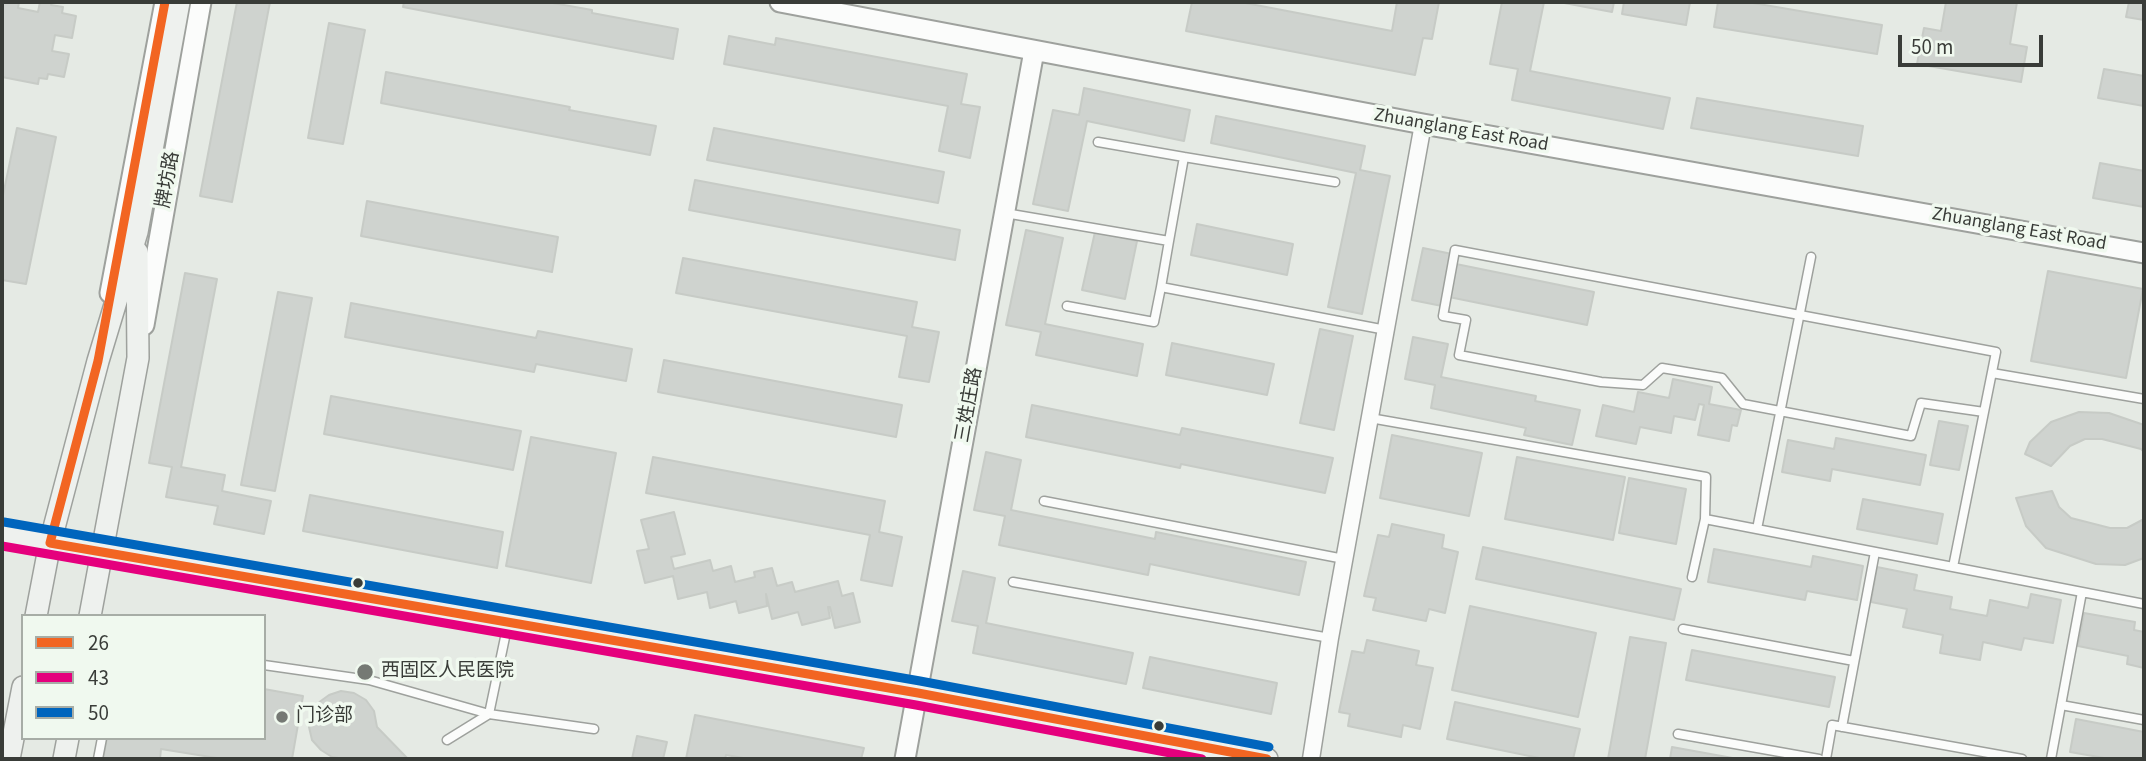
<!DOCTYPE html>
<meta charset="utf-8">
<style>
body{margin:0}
#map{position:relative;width:2146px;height:761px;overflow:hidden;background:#e5eae4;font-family:"Source Sans 3",sans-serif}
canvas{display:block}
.frame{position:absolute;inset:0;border:4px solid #393c38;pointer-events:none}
.legend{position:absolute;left:21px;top:614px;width:245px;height:126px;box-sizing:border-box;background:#f0f9ef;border:2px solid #a7ada6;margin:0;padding:9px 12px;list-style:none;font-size:21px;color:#393c38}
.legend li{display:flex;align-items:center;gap:14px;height:35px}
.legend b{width:35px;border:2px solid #a7ada6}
.scale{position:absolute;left:1898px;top:35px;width:145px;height:32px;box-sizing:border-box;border:4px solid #393c38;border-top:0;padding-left:9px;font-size:21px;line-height:24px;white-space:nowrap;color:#393c38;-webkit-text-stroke:5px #f0f9ef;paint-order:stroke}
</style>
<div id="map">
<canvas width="2146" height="761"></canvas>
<div class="frame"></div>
<ul class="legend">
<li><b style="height:9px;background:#f26522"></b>26</li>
<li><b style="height:9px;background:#e5007d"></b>43</li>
<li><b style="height:9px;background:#0065bd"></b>50</li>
</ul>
<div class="scale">50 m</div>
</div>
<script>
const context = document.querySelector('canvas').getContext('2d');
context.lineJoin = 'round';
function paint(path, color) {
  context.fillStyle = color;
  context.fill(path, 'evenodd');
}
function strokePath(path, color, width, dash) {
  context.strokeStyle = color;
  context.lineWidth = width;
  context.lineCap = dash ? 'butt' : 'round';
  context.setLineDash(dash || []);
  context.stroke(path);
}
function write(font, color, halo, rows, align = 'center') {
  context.font = font + ' "Source Sans 3","Noto Sans SC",sans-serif';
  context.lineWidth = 7;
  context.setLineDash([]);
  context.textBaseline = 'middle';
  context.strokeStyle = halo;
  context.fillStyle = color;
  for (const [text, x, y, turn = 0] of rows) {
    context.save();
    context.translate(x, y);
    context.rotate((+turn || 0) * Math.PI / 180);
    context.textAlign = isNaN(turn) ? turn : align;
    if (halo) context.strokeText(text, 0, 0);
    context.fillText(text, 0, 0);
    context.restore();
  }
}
const building = new Path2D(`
 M 2,2 L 19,2 L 18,8 L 38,12 L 40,2 L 52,2 L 51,5 L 63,7 L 62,13 L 76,16 L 72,38 L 55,35 L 52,51 L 69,54 L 64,77 L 48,74 L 47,79 L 39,78 L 38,84 L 2,77 Z
 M 237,2 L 270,2 L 232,202 L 200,196 Z
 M 404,2 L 547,2 L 592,10 L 592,13 L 678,29 L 673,59 L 403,7 Z
 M 1192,2 L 1240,2 L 1392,31 L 1397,2 L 1439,2 L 1432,39 L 1423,38 L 1415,75 L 1186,31 Z
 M 1502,2 L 1544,2 L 1530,71 L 1670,98 L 1663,129 L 1512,100 L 1518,69 L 1490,64 Z
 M 1559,2 L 1614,2 L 1612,12 Z
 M 1624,2 L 1690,2 L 1686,25 L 1622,14 Z
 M 1718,2 L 1747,2 L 1882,25 L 1877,54 L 1714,27 Z
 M 1946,2 L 2017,2 L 2010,44 L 2027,47 L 2021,82 L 1917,64 L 1924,28 L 1941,31 Z
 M 2129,2 L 2144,2 L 2144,20 L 2126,17 Z
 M 329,23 L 365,30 L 343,144 L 308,138 Z
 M 729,36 L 775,45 L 776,38 L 967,74 L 961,104 L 980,107 L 970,158 L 939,151 L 948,106 L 724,64 Z
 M 2104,69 L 2144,76 L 2144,106 L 2098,98 Z
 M 386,72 L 570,107 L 569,110 L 656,126 L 650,155 L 381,103 Z
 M 1084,88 L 1190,110 L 1184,141 L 1087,121 L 1068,211 L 1033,204 L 1053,110 L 1079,115 Z
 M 1697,98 L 1863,126 L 1858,156 L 1691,128 Z
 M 1216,116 L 1365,146 L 1360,170 L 1390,176 L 1362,314 L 1328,307 L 1356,173 L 1211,143 Z
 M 17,128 L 56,137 L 26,284 L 2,280 L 2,200 Z
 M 714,128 L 944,172 L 938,203 L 707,160 Z
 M 2100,163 L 2144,171 L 2144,207 L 2093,198 Z
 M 695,180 L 960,230 L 955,260 L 689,210 Z
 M 367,201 L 558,237 L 552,272 L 361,236 Z
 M 1197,224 L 1293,244 L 1287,275 L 1191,255 Z
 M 1026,230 L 1063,238 L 1045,324 L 1143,344 L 1137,376 L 1036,355 L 1041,332 L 1006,325 Z
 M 1095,232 L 1137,241 L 1125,299 L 1082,290 Z
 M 1423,248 L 1452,254 L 1442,306 L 1412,300 Z
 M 683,258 L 917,302 L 912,327 L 939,332 L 929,382 L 899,377 L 907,336 L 676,293 Z
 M 1456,264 L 1594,292 L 1587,325 L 1449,297 Z
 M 2048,271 L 2143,289 L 2126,378 L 2031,361 Z
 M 185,273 L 217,279 L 181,467 L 225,475 L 222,491 L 271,501 L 264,534 L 214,524 L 218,506 L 166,497 L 172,467 L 149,463 Z
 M 278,292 L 312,298 L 275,491 L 241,485 Z
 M 351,303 L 536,338 L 538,331 L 632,349 L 626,381 L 536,364 L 534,372 L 345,337 Z
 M 1320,329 L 1353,336 L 1334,430 L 1300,423 Z
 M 1413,337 L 1448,344 L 1441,377 L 1536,396 L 1535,401 L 1580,410 L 1572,445 L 1524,435 L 1526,428 L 1431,408 L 1435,385 L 1405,379 Z
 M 1172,343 L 1274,364 L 1267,395 L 1166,375 Z
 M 664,360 L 902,405 L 896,437 L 658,392 Z
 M 1673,379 L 1712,387 L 1709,404 L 1741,410 L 1737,426 L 1732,425 L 1729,441 L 1698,435 L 1704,405 L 1699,404 L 1695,420 L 1674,416 L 1671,433 L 1640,427 L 1636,444 L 1596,436 L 1603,405 L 1634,412 L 1638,392 L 1669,398 Z
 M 331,396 L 521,431 L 513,470 L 324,434 Z
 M 1032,405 L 1180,435 L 1182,428 L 1333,458 L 1325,493 L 1181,464 L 1180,468 L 1026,437 Z
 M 2079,412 L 2109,413 L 2144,425 L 2144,452 L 2141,449 L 2102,439 L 2085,439 L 2070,446 L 2051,466 L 2025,454 L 2030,442 L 2051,422 Z
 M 1939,421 L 1968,426 L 1959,470 L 1930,465 Z
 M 1392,435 L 1482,453 L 1469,516 L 1380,498 Z
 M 531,437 L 616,453 L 591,583 L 506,566 Z
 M 1836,438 L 1926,455 L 1920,485 L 1832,469 L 1830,481 L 1782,472 L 1788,440 L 1834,449 Z
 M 986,452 L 1021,460 L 1011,510 L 1155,539 L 1156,532 L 1306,562 L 1299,595 L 1150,564 L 1148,575 L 999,545 L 1005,516 L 974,510 Z
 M 653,457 L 885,501 L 879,532 L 902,537 L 892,586 L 861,580 L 870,535 L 646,493 Z
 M 1517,457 L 1625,477 L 1613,540 L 1505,519 Z
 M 1629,478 L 1686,489 L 1676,544 L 1619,533 Z
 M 2052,491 L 2059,507 L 2071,518 L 2110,528 L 2127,528 L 2144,519 L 2144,558 L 2125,565 L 2096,564 L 2046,548 L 2026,526 L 2016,498 Z
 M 310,495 L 503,532 L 497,568 L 303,531 Z
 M 1863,499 L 1943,514 L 1937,544 L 1857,529 Z
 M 674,512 L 685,554 L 671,557 L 674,569 L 710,560 L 713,571 L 731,566 L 735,582 L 755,577 L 754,572 L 772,568 L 777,586 L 792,582 L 795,592 L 838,581 L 842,596 L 853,593 L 860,622 L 835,628 L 830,607 L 828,607 L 830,618 L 802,625 L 798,612 L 772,619 L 766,594 L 767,606 L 739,613 L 736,601 L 710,608 L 707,592 L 678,599 L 673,576 L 645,583 L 637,551 L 649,549 L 641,520 Z
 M 1392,524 L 1444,535 L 1442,548 L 1458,552 L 1445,613 L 1429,609 L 1426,621 L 1373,610 L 1376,598 L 1364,596 L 1378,535 L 1389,537 Z
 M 1483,547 L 1681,589 L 1674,620 L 1476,579 Z
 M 1714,549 L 1811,567 L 1813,556 L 1863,566 L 1857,600 L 1807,591 L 1805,600 L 1708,582 Z
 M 1877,567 L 1917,575 L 1914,590 L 1952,597 L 1950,609 L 1987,616 L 1990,600 L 2028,608 L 2031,594 L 2061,600 L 2053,643 L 2024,638 L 2021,650 L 1983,642 L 1980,660 L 1940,653 L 1943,635 L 1903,627 L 1907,609 L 1871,602 Z
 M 963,571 L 995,578 L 986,623 L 1133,653 L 1126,684 L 973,653 L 978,626 L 952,621 Z
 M 1470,606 L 1596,633 L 1578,717 L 1452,690 Z
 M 2084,613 L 2135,622 L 2134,630 L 2144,632 L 2144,668 L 2127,664 L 2128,656 L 2078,646 Z
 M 1630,637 L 1666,643 L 1645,759 L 1608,759 Z
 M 1367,640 L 1419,651 L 1416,665 L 1433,668 L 1420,729 L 1403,725 L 1401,737 L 1348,726 L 1350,714 L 1339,712 L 1352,651 L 1364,653 Z
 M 1692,650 L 1835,677 L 1829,707 L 1686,680 Z
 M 1150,657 L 1277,683 L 1271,714 L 1143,688 Z
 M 264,689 L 303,696 L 292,759 L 223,759 L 161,749 L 160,759 L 103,759 L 107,738 L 264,738 Z
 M 341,691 L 354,693 L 366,700 L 374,711 L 377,727 L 408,759 L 345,759 L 332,757 L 321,750 L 312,740 L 309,727 L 311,714 L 318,703 L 329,695 Z
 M 1455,702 L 1580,729 L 1573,759 L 1544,759 L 1447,739 Z
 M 695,715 L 864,748 L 861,759 L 749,759 L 726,755 L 725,759 L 686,759 Z
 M 2076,719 L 2144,732 L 2144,759 L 2110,759 L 2070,752 Z
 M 637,736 L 667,742 L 663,759 L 632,759 Z
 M 1672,747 L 1738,759 L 1670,759 Z`);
paint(building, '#cfd3cf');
strokePath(building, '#c7cbc6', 2);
const service = new Path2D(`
 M 1184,157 L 1335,182
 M 1005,213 L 1169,241 L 1184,157 L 1098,142
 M 1161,287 L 1169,241
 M 1067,306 L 1154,322 L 1161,287 L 1386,330
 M 1992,373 L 2144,399
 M 1370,418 L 1706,477 L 1705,519
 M 1044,501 L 1344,559
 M 1757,529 L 1811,257
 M 1953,567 L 1996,352 L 1455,250 L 1443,316 L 1466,320 L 1459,355 L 1601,382 L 1643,385 L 1662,368 L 1722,378 L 1743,404 L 1911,436 L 1921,403 L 1984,412
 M 1692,577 L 1705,519 L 2144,604
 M 1013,582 L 1330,638
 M 1683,629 L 1854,661
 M 264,665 L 369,680 L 489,714 L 594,729
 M 2061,705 L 2144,720
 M 1842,727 L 1875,552
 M 1678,734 L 1819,759
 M 447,740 L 489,714 L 508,623
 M 98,759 L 102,738
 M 1826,759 L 1832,725 L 2022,759
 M 2051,759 L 2082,592`);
const minor = new Path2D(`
 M 1311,759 L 1330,638 L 1423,124`);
const tertiary = new Path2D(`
 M 780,2 L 1423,124 L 2144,253
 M 110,293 L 165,2
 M 144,325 L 201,2
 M 905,759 L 1034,51`);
const secondary = new Path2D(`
 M 2,534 L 918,693 L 1267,759
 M 36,616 L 50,543 L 98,361 L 137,232 L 179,2
 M 90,616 L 138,358 L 137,252
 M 9,759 L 23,687
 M 64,759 L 68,738`);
strokePath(service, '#9ea19d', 11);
strokePath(minor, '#9ea19d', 19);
strokePath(tertiary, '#9ea19d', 23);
strokePath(secondary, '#9ea19d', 24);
strokePath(service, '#fbfcfb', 8);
strokePath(minor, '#fbfcfb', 16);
strokePath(tertiary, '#fbfcfb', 19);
strokePath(secondary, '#eef1ee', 21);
strokePath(new Path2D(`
 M 165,2 L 98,361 L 50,543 L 918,693 L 1267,759`), '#f26522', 9);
strokePath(new Path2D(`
 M 2,546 L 916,705 L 1202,759`), '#e5007d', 9);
strokePath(new Path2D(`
 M 4,522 L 920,681 L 1269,747`), '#0065bd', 9);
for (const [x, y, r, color] of [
 [358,583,6,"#393c38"],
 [365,672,9,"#757974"],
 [282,717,7,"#757974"],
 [1159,726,6,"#393c38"]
]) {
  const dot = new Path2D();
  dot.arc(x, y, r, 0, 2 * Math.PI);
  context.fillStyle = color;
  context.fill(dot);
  strokePath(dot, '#f0f9ef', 2.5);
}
write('19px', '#393c38', '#f0f9ef', [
 ["Zhuanglang East Road",1461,131,10],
 ["牌坊路",169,180,-80],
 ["Zhuanglang East Road",2019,230,10],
 ["三姓庄路",970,405,-80]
]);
write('19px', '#393c38', '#f0f9ef', [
 ["西固区人民医院",381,672],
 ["门诊部",296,717]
], 'left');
</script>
